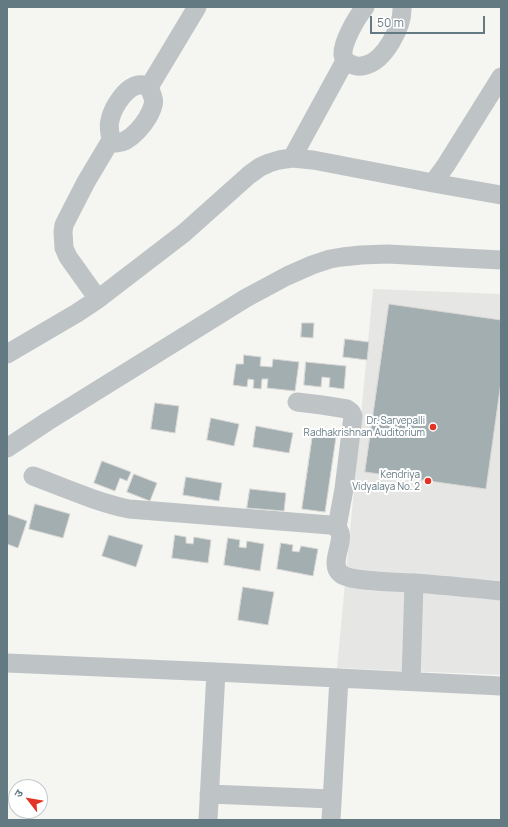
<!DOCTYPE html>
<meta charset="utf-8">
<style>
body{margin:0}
#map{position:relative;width:508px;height:827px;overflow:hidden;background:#f5f5f1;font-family:Manrope,"Noto Sans Devanagari",sans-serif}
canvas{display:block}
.frame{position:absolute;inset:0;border:8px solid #647a83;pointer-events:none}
.north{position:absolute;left:8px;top:779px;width:40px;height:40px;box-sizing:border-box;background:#fff;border:1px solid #c1cacd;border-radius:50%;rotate:301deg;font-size:11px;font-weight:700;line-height:16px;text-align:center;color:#647a83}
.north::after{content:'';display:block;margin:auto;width:14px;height:18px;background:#e23324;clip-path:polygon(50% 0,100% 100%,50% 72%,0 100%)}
.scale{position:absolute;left:370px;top:16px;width:115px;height:18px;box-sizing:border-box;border:2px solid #647a83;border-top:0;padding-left:5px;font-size:12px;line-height:14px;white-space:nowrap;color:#647a83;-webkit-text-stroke:3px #fff;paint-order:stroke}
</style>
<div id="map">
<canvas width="508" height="827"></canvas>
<div class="frame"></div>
<div class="north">उ</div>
<div class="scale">50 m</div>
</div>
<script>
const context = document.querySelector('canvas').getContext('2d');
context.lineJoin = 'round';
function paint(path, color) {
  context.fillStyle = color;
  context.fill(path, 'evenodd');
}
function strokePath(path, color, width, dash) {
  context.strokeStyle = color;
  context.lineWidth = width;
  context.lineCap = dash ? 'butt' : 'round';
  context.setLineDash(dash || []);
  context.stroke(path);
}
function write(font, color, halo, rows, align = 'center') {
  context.font = font + ' Manrope,sans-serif';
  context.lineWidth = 4;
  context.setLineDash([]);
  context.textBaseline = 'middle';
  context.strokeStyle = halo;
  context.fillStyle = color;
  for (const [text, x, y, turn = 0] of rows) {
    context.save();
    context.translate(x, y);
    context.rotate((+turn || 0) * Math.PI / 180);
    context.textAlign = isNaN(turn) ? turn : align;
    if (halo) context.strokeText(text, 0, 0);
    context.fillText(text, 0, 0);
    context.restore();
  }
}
paint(new Path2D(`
 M 373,289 L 501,294 L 501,675 L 337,668 Z`), '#e6e6e5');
const building = new Path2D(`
 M 389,304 L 501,320 L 501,382 L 486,489 L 365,472 Z
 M 302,323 L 314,323 L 313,338 L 301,337 Z
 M 345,339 L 369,342 L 367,360 L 343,357 Z
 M 244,355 L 261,357 L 260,366 L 272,367 L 273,359 L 299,362 L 295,391 L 267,388 L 268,379 L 262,379 L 261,389 L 253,388 L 254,380 L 248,379 L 247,387 L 233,385 L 236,364 L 243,364 Z
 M 306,362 L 346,366 L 344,389 L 329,387 L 330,378 L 322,377 L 321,387 L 304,385 Z
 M 155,403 L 179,406 L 175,433 L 151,429 Z
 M 211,418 L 239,424 L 234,446 L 207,440 Z
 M 256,426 L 293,433 L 289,453 L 253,447 Z
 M 313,433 L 336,437 L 325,512 L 302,509 Z
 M 102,461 L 131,472 L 127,481 L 120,478 L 115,491 L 94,483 Z
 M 134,474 L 157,483 L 150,501 L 127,492 Z
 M 186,477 L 222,483 L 219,501 L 183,495 Z
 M 250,489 L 286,493 L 284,511 L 247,508 Z
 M 35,504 L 70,514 L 63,538 L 29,529 Z
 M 7,514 L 27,521 L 18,548 L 7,544 Z
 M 109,535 L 143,545 L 136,567 L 102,556 Z
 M 175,535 L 186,537 L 186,543 L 193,544 L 194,537 L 211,540 L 208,563 L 172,558 Z
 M 228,538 L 240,540 L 239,547 L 246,548 L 247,541 L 264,544 L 260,571 L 224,565 Z
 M 281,543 L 293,545 L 292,551 L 299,552 L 301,546 L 318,549 L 313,576 L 277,569 Z
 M 243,587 L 274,592 L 268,625 L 238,620 Z`);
paint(building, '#a3aeb1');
strokePath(building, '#d7d6d4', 1);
strokePath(new Path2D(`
 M 365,7 C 357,17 342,42 343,55 C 343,57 345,59 345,61 C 352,65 358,68 366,65 C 385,60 403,26 402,7
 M 149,87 L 197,7
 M 292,158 L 345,61
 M 433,183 L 446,165 L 501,77
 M 98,299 L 68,257 L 64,248 L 63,232 L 64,225 L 69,215 L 86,182 L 111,140 C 110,133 108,127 110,120 C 113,107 127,83 143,85 C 145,86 147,87 149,87 C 151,93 155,99 153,105 C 150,119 128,148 112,142 L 111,140
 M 7,354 L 77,313 L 98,299 L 184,233 L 249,175 L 260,167 L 269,163 L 279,160 L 292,158 L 313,160 L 433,183 L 501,195
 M 297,402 L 322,405 L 347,409 L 351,412 L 353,416 L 344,489 L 337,527
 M 7,448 L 48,421 L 246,298 L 287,276 L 312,265 L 330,259 L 342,257 L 361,255 L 388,254 L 501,260
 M 33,476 C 65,488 96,502 129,509 L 330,525 C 332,525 334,526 335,527 C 351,535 326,563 341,574 C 352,582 398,582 413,583 C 442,585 472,588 501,591
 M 7,663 L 216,672 L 501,686
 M 411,681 L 414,583
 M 209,794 L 332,799
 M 208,820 L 216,672
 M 331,820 L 339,678`), '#bec3c6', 19);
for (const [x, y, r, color] of [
 [433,427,4,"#e23324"],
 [428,481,4,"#e23324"]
]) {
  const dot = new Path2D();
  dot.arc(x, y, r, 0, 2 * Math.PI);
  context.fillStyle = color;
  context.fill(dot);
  strokePath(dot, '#fff', 1.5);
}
write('10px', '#647a83', '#fff', [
 ["Dr. Sarvepalli",425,421],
 ["Radhakrishnan Auditorium",425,433],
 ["Kendriya",420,475],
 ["Vidyalaya No. 2",420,487]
], 'right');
</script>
